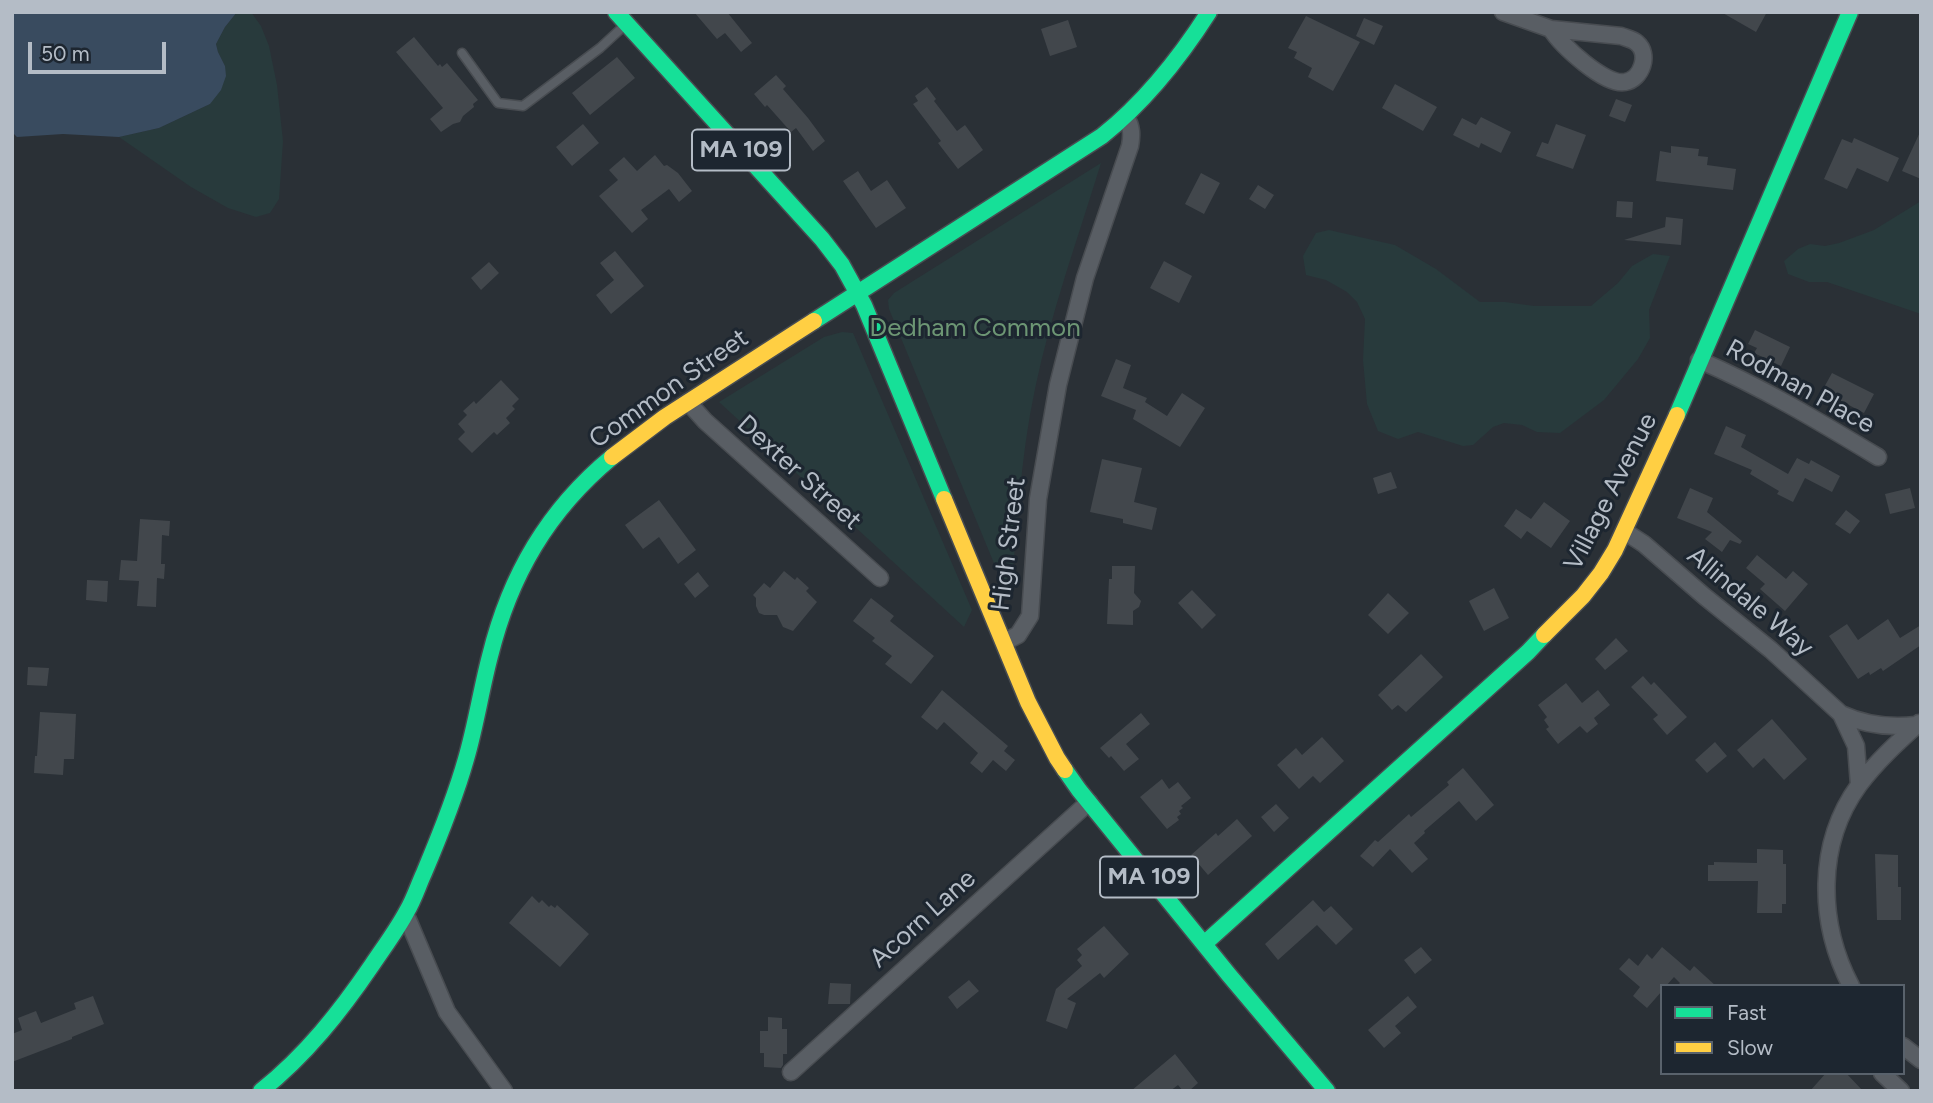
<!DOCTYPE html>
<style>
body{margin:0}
#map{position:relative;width:1933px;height:1103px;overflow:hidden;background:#2a3036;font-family:Figtree,sans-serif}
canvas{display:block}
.frame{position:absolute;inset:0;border:14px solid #b4bcc6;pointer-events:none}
.legend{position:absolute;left:1660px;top:984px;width:245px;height:91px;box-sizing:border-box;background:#1d2630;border:2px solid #59626c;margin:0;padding:9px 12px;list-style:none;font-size:21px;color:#b4bcc6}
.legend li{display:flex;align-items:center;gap:14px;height:35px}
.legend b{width:35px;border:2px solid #59626c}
.scale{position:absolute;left:28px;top:42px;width:138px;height:32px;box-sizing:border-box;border:4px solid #b4bcc6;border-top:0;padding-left:9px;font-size:21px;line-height:24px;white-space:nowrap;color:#b4bcc6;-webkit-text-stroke:5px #1d2630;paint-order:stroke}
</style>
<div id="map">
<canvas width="1933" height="1103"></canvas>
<div class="frame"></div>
<ul class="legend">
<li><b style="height:9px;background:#16e098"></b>Fast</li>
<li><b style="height:9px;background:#ffcf43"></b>Slow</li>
</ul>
<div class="scale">50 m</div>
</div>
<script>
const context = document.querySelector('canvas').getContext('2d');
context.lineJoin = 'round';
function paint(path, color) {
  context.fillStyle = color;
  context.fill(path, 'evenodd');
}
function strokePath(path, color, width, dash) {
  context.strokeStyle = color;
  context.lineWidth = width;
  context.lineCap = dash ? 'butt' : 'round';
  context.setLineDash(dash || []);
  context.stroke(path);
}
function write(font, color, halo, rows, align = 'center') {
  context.font = font + ' Figtree,sans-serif';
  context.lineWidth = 6;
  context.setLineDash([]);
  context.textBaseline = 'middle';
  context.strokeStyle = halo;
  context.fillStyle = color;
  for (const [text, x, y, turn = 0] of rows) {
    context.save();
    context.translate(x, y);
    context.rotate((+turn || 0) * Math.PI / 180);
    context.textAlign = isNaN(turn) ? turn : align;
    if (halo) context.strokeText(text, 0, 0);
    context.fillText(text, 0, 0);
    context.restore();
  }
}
paint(new Path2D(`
 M 237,12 L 251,12 L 261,26 L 269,46 L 277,85 L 283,141 L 279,199 L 270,213 L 256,217 L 228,208 L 191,187 L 119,137 L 159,128 L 210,104 L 225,66 L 218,52 L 216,44 L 225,27 Z
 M 1101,163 C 1078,238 1051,312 1035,389 C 1020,459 1017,531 1010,602 L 889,309 L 888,300 L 894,293 Z
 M 1921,201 L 1921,314 L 1827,282 L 1809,282 L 1788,274 L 1784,261 L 1798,249 L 1810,244 L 1825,246 L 1839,243 L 1874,230 Z
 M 1329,230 L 1395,245 L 1436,269 L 1480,302 L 1505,302 L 1534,306 L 1591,306 L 1618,283 L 1632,266 L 1653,254 L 1670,256 L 1649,310 L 1650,338 L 1638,359 L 1604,400 L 1560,433 L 1537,432 L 1522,425 L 1504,423 L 1493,427 L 1473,445 L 1463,446 L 1418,432 L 1398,439 L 1378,431 L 1367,404 L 1363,360 L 1365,319 L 1357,302 L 1347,292 L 1326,280 L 1306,275 L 1303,256 L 1316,233 Z
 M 842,332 L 853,333 L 972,610 L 964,627 L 719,402 L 824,337 Z`), '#283a3c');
paint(new Path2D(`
 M 12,12 L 237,12 L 225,27 L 216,44 L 218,52 L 225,66 L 226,76 L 221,90 L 210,104 L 159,128 L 119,137 L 63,134 L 17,137 L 12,132 Z`), '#394b5f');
paint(new Path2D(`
 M 694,12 L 727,12 L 752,43 L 741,52 L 725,33 L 717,39 Z
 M 1721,12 L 1767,12 L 1756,32 Z
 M 1306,16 L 1360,42 L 1333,91 L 1308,77 L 1312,68 L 1294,58 L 1297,52 L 1288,48 Z
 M 1364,18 L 1383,26 L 1374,45 L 1356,36 Z
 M 1068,20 L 1077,47 L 1050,56 L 1041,29 Z
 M 414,37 L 438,66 L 440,64 L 442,67 L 447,63 L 478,100 L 473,104 L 474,107 L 463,116 L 460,122 L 453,124 L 441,132 L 430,119 L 443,108 L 396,52 Z
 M 617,57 L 635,78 L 590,115 L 572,93 Z
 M 776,75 L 786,86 L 783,89 L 808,118 L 825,141 L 813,151 L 796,128 L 791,132 L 767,105 L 765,107 L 754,94 Z
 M 1395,84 L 1437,107 L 1423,131 L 1382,108 Z
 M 927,87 L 936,99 L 934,101 L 957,131 L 965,125 L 983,150 L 958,169 L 938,143 L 941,141 L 913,104 L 918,101 L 915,96 Z
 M 1616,99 L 1632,105 L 1625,122 L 1609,116 Z
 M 1481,117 L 1511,132 L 1501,153 L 1481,143 L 1479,148 L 1453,135 L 1462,118 L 1476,125 Z
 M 583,124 L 599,143 L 572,166 L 556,147 Z
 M 1556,124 L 1586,135 L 1573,169 L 1536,156 L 1542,142 L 1548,144 Z
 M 1921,130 L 1921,179 L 1902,171 Z
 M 1854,138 L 1899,158 L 1888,182 L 1857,168 L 1847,189 L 1824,179 L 1842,139 L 1852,143 Z
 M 1671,146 L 1699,149 L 1698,156 L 1708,157 L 1707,165 L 1736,169 L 1733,190 L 1656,181 L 1660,151 L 1671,153 Z
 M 655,155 L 664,166 L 667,165 L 678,173 L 692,191 L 679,202 L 669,189 L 641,210 L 648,219 L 632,233 L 599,196 L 618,180 L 609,170 L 624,157 L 637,171 Z
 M 858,171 L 871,191 L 887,180 L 906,208 L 876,228 L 843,181 Z
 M 1201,173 L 1220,183 L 1204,214 L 1185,204 Z
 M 1258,185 L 1274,195 L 1265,209 L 1249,199 Z
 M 1617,201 L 1633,202 L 1632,218 L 1616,217 Z
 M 1666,217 L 1683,219 L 1681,245 L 1624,240 L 1665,227 Z
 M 615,251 L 644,286 L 611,314 L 596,295 L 614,280 L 600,263 Z
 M 1164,261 L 1192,276 L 1179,303 L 1150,288 Z
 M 489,262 L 499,273 L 481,290 L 471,278 Z
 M 1755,330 L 1790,347 L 1781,366 L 1754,353 L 1757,348 L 1748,344 Z
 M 1116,359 L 1131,365 L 1123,388 L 1147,398 L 1145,402 L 1167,416 L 1182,393 L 1205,408 L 1180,447 L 1133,419 L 1136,410 L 1101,396 Z
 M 1832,373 L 1874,394 L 1864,413 L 1822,391 Z
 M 501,380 L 519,399 L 512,406 L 515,409 L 506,418 L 510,423 L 497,435 L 494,432 L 472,453 L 458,439 L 465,432 L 458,424 L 467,415 L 463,411 L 474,401 L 476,404 Z
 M 1726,426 L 1746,435 L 1741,447 L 1788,474 L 1797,458 L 1809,464 L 1811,460 L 1840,476 L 1832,492 L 1805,478 L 1793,502 L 1777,494 L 1779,491 L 1750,474 L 1752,470 L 1714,454 Z
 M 1102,459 L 1142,468 L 1134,502 L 1157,508 L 1152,530 L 1123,523 L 1123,519 L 1090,512 Z
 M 1391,472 L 1397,488 L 1378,494 L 1373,478 Z
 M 1690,488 L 1713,498 L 1707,512 L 1742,541 L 1740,544 L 1730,540 L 1722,552 L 1705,539 L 1712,532 L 1677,518 Z
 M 1910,488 L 1915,508 L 1890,514 L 1885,494 Z
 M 659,500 L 696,550 L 678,564 L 659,537 L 643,549 L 625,525 Z
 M 1544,502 L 1570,521 L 1551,548 L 1527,531 L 1521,539 L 1504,526 L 1516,509 L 1531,519 Z
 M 1846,510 L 1860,521 L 1850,534 L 1835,524 Z
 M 140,519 L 170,521 L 169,536 L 162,535 L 161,564 L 165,564 L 164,579 L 157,578 L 156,607 L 137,606 L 139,581 L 119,580 L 121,560 L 137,561 Z
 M 1757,555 L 1786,579 L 1793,571 L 1808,584 L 1785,611 L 1760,589 L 1765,584 L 1746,568 Z
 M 1112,566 L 1135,566 L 1134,593 L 1141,601 L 1139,607 L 1133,611 L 1133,625 L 1107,624 L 1109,579 L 1112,579 Z
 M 784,571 L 795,580 L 797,577 L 809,588 L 806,591 L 817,602 L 793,631 L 783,627 L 777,615 L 764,615 L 759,613 L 756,606 L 756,598 L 753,595 L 764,583 L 770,588 Z
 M 698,572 L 709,586 L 695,598 L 684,584 Z
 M 87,580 L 108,581 L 107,602 L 86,600 Z
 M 1494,588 L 1509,618 L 1484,631 L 1469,601 Z
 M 1192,590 L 1216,615 L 1202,629 L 1178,603 Z
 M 1388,593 L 1409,613 L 1388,634 L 1368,615 Z
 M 871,598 L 894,616 L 890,621 L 934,656 L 911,684 L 885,664 L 892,656 L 872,641 L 875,638 L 853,621 Z
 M 1888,619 L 1900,638 L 1921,625 L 1921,645 L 1883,671 L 1881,668 L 1870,675 L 1869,672 L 1858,679 L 1829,636 L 1847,624 L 1858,640 Z
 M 1616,638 L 1628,651 L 1605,670 L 1595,659 Z
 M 1421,654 L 1443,677 L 1406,712 L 1398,705 L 1392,710 L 1378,695 Z
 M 28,667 L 49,668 L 47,686 L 27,685 Z
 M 1643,676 L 1651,685 L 1654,682 L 1687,717 L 1667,735 L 1653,719 L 1658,715 L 1631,687 Z
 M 1566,683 L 1582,703 L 1598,690 L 1610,705 L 1594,718 L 1598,724 L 1587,733 L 1580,726 L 1558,744 L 1546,729 L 1549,727 L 1544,720 L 1547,717 L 1538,705 Z
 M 942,690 L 1008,746 L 1004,751 L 1015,760 L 1006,771 L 993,760 L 982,773 L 970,763 L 978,753 L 944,722 L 937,730 L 921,717 Z
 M 40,712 L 76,714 L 74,759 L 64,759 L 63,775 L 34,773 L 35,756 L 37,756 Z
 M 1141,713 L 1150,724 L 1126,744 L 1139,759 L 1124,771 L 1111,756 L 1109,758 L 1100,748 Z
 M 1772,719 L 1807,759 L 1784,780 L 1764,758 L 1753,768 L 1737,750 Z
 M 1322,737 L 1344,761 L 1320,783 L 1313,776 L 1299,789 L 1277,765 L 1296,748 L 1302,755 Z
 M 1715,742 L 1727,756 L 1707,773 L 1695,760 Z
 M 1463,768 L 1494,805 L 1476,821 L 1459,801 L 1424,831 L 1425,833 L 1414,843 L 1428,859 L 1412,873 L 1390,849 L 1373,867 L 1360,856 L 1375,840 L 1378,842 L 1409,814 L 1411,817 L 1449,785 L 1447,782 Z
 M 1162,779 L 1169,789 L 1178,782 L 1191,798 L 1181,806 L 1183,808 L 1179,811 L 1181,814 L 1177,817 L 1179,820 L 1167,829 L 1140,797 Z
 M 1276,804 L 1289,818 L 1274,832 L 1261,817 Z
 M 1237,819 L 1252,836 L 1208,875 L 1191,855 L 1216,833 L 1218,836 Z
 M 1757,849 L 1783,850 L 1783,864 L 1786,864 L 1786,904 L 1782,904 L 1782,913 L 1757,913 L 1758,881 L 1708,881 L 1708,865 L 1714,865 L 1714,862 L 1757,863 Z
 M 1875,854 L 1898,855 L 1898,887 L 1901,887 L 1901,920 L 1877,920 Z
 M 532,896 L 539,903 L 542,900 L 549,907 L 551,905 L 555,908 L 557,905 L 589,934 L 560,967 L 509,923 Z
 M 1313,900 L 1324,912 L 1331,906 L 1353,929 L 1336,945 L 1317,925 L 1278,960 L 1265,944 Z
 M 1104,926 L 1129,954 L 1104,978 L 1100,973 L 1067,999 L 1076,1003 L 1067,1029 L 1046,1021 L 1056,989 L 1082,966 L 1077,960 L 1082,955 L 1077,949 Z
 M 1421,947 L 1432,960 L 1415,974 L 1404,960 Z
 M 1662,947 L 1690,971 L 1694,966 L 1716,986 L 1677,986 L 1680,983 L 1674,977 L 1666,986 L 1662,986 L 1662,991 L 1647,1008 L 1633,996 L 1640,987 L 1619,969 L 1629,958 L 1638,966 L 1647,954 L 1652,959 Z
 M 969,980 L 979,991 L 957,1009 L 948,997 Z
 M 830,983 L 851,984 L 850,1004 L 828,1004 Z
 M 93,996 L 104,1024 L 72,1037 L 72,1039 L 12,1062 L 12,1034 L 22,1030 L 18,1018 L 36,1011 L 41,1023 L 76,1009 L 74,1003 Z
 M 1408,996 L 1417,1007 L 1395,1026 L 1401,1033 L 1384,1048 L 1368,1030 Z
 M 768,1017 L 782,1018 L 782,1029 L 787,1029 L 787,1054 L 783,1054 L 783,1065 L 781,1068 L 764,1067 L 764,1053 L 760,1053 L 760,1031 L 768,1031 Z
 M 1175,1054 L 1198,1083 L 1189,1091 L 1183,1091 L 1178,1085 L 1170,1091 L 1131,1091 Z
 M 1826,1073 L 1846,1073 L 1863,1091 L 1810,1091 Z`), '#42474c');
const lane = new Path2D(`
 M 462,53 L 498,103 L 523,106 L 600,48 L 625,25`);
const street = new Path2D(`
 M 1503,12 L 1551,29 L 1621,36 C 1626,38 1633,39 1637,43 C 1650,54 1642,79 1625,82 C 1605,86 1561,45 1551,29
 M 1699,360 C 1762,387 1820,422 1878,457
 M 688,402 L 705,421 L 880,578
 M 1624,531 L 1644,544 L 1704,596 L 1771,650 L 1841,714 C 1865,725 1890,728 1916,725
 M 1004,642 L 1018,635 L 1030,616 L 1038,499 L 1058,385 L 1085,278 L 1130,146 C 1132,135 1132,127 1126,117
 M 1841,714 L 1856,746 L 1859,785
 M 406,915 L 447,1012 L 504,1091
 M 1851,986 C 1818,923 1816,844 1859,785 C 1876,762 1898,742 1919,723
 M 1903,1046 L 1921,1060
 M 791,1072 L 1089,802
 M 1882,1073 L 1901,1091`);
const fast = new Path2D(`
 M 616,12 L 822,239 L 842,265 L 864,305 L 944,499
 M 814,321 L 1102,136 C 1146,101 1179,59 1209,12
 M 1677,415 L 1850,12
 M 1065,770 L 1079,790 L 1229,975 L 1327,1091
 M 1204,944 L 1528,652 L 1544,635
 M 261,1091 C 306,1055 340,1012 372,965 C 384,947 397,930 407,911 C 414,899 418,886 424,873 C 440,835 455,798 466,759 C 476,725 481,690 490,656 C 510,575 548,510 612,457`);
const slow = new Path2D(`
 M 612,457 L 665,417 L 814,321
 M 944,499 L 1028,702 L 1057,758 L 1065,770
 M 1544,635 L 1583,596 L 1601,573 L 1615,550 L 1677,415`);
strokePath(lane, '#484c51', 11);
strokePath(street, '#484c51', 19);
strokePath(fast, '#484c51', 19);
strokePath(slow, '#484c51', 19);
strokePath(lane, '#595e64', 8);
strokePath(street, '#595e64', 16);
strokePath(fast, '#16e098', 16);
strokePath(slow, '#ffcf43', 16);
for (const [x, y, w] of [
 [741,150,98],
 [1149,877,98]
]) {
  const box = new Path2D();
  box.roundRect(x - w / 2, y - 20.5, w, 41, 5);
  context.fillStyle = '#1d2630';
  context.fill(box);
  strokePath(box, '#b4bcc6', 2);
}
write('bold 24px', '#b4bcc6', null, [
 ["MA 109",741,150],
 ["MA 109",1149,877]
]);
write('26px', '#6d9674', '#1d2630', [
 ["Dedham Common",975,328]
]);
write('26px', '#b4bcc6', '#1d2630', [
 ["Rodman Place",1800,387,29],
 ["Common Street",669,389,-35],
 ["Dexter Street",799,473,42],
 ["Village Avenue",1611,492,-63],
 ["High Street",1009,544,-83],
 ["Allindale Way",1750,602,40],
 ["Acorn Lane",923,919,-42]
]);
</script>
